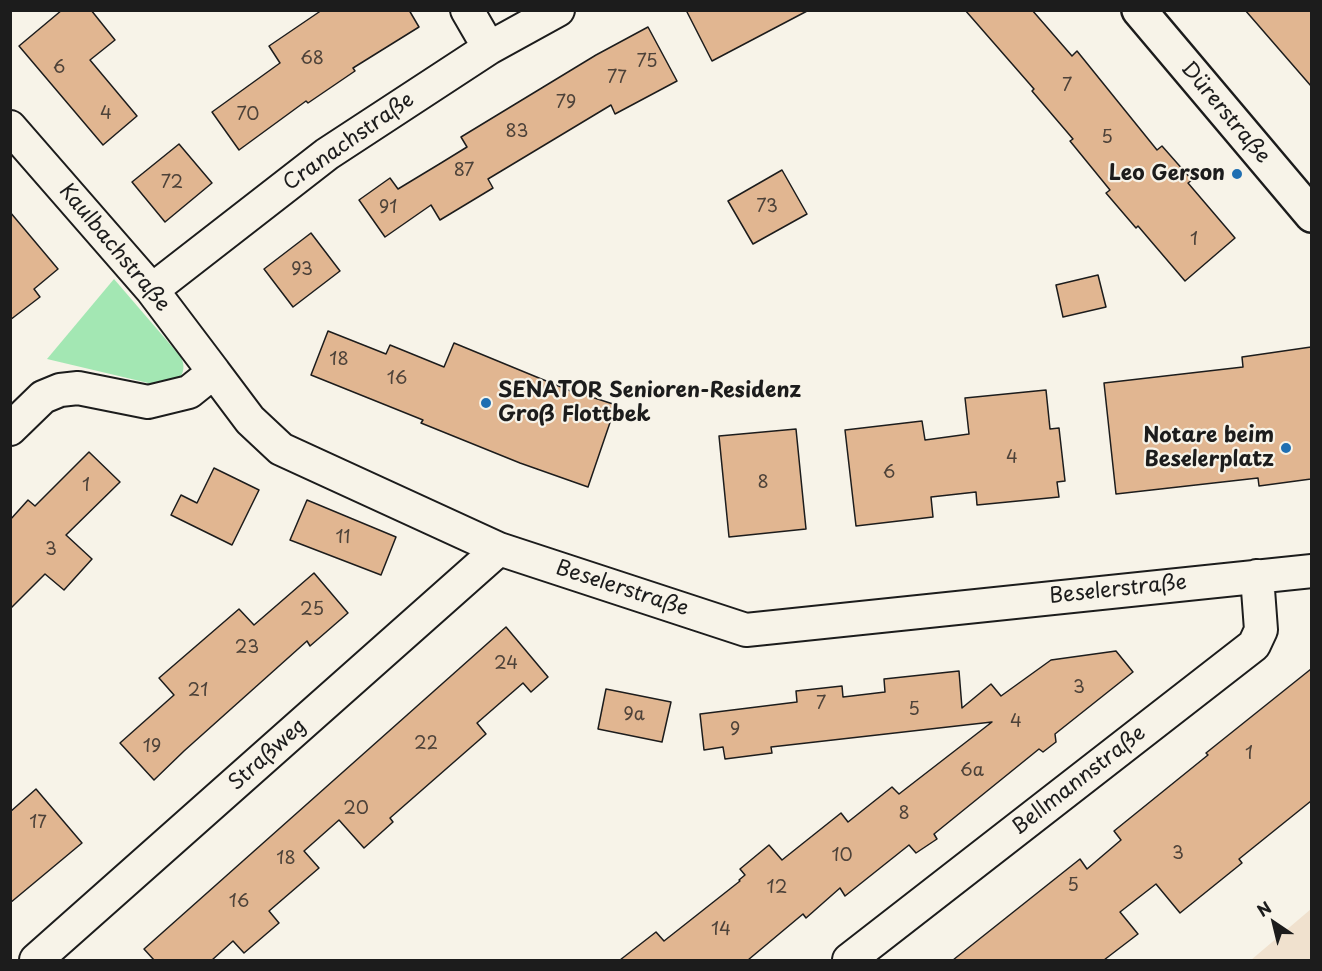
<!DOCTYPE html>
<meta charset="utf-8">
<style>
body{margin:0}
#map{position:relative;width:1322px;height:971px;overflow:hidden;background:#f7f3e8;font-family:"Playpen Sans",sans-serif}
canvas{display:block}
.frame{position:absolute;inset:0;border:12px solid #1c1c1c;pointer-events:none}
.north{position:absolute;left:1244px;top:893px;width:60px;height:60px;-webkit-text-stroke:4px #f7f3e8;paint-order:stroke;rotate:325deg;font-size:16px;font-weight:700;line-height:24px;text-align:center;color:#1c1c1c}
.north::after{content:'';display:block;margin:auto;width:21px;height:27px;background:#1c1c1c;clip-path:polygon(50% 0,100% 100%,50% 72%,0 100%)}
</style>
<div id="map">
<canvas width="1322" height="971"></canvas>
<div class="frame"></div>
<div class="north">N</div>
</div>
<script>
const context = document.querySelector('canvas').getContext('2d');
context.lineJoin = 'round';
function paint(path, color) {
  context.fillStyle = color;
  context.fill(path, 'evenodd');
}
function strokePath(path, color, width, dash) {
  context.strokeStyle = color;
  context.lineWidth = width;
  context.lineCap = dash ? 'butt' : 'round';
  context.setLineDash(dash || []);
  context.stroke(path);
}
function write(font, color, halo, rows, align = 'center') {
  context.font = font + ' "Playpen Sans",sans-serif';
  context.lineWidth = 4.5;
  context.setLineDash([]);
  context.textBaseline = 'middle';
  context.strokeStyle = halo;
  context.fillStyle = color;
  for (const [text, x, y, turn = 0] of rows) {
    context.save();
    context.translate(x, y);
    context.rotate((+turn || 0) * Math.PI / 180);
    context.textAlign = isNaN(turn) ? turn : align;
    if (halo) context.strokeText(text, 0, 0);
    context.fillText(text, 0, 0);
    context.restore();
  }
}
paint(new Path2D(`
 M 1311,909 L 1311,960 L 1251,960 Z`), '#f0e1ce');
paint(new Path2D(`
 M 114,279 L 181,357 C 185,366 184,371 179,380 L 161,386 L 47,359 Z`), '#a3e7b3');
const building = new Path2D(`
 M 62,10 L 91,10 L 115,40 L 90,60 L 137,116 L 103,145 L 19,46 Z
 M 322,10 L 409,10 L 419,27 L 353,68 L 355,71 L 308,103 L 306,101 L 239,150 L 212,112 L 280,63 L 269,46 Z
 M 686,10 L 809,10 L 712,61 Z
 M 965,10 L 1032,10 L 1072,56 L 1077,51 L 1157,150 L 1162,146 L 1192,180 L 1188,183 L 1235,238 L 1185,281 L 1138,226 L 1136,228 L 1106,193 L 1110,190 L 1070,141 L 1073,139 L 1032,91 L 1034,89 Z
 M 1245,10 L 1311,10 L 1311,86 Z
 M 648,27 L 677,81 L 615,114 L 611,105 L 488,179 L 493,188 L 440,220 L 431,205 L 385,237 L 359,200 L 390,178 L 398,189 L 441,163 L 467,147 L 461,137 L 596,55 Z
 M 179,144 L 212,183 L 165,222 L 132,182 Z
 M 782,170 L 807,214 L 753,244 L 728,201 Z
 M 10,212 L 58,269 L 34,289 L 40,297 L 10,320 Z
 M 311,233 L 340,271 L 293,307 L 264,269 Z
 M 1098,275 L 1106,307 L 1063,317 L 1056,285 Z
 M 328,331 L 386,354 L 390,345 L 444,367 L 454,343 L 573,392 L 573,391 L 616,405 L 588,487 L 520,463 L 421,423 L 423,420 L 311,375 Z
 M 1311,347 L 1311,479 L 1259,486 L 1258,478 L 1116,494 L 1104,383 L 1243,367 L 1242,357 Z
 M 1046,390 L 1050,429 L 1059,428 L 1065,481 L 1057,482 L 1059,497 L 977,505 L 976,492 L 931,497 L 933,517 L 856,526 L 845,430 L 922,421 L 925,440 L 969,434 L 965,398 Z
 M 796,429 L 806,529 L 729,537 L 719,436 Z
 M 89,452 L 120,482 L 66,535 L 92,559 L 64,590 L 45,574 L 10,609 L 10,520 L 28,500 L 35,506 Z
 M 214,468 L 259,490 L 232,545 L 171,515 L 181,495 L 197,503 Z
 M 307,500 L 396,537 L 381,575 L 290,540 Z
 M 314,573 L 348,613 L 310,646 L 307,641 L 184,751 L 154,780 L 120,743 L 174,695 L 159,678 L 239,609 L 254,625 Z
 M 506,627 L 548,677 L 531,692 L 523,683 L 477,723 L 486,734 L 390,818 L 393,822 L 364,848 L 339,820 L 304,851 L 319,868 L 269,911 L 279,923 L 244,953 L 233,941 L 212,960 L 154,960 L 144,949 Z
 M 1116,651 L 1133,672 L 1055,734 L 1056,742 L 1043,752 L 1039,749 L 934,834 L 937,839 L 916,853 L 909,845 L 845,896 L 840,888 L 806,918 L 803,914 L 748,960 L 620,960 L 656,932 L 664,941 L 740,881 L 739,880 L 745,875 L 740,869 L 769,845 L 782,860 L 841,813 L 848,822 L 892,787 L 899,794 L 992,722 L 771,747 L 772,753 L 725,759 L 723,747 L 704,750 L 700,714 L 797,702 L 796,691 L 842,686 L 843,697 L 885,692 L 884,679 L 959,671 L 962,708 L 991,684 L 1001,696 L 1051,660 Z
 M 1311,669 L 1311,801 L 1239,859 L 1242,863 L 1180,913 L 1156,884 L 1120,912 L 1138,934 L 1104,960 L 953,960 L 1080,859 L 1087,869 L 1121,840 L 1114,831 L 1208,755 L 1206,753 Z
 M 606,689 L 671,702 L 662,742 L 598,729 Z
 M 36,789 L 82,843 L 10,903 L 10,812 Z`);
paint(building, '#e1b691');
strokePath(building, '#1c1c1c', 1.5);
const minor = new Path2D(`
 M 467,10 L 489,48
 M 10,127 L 152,290 L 214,372
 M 152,290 L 327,154 L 489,48 L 558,10
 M 10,429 L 43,397 L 60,390 L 78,388 L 148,402 L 189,392 L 214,372 L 250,420 L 281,449 L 499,549 L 746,630 L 1312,571
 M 36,960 L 499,549
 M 849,960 L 1254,645 L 1261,630 L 1257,576`);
const secondary = new Path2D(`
 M 1139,10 L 1312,215`);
strokePath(minor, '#1c1c1c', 36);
strokePath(secondary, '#1c1c1c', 38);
strokePath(minor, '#f7f3e8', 32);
strokePath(secondary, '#f7f3e8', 33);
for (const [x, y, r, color] of [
 [1237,174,6,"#1f6fb2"],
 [486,403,6,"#1f6fb2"],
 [1286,448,6,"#1f6fb2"]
]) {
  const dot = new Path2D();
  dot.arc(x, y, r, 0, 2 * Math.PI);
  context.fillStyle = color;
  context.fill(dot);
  strokePath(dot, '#f7f3e8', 2);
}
write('18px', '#4d4239', null, [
 ["68",312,59],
 ["75",647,62],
 ["6",59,68],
 ["77",617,78],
 ["7",1067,86],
 ["79",566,103],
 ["4",106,114],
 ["70",248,115],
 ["83",517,132],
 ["5",1107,138],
 ["87",464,171],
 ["72",172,183],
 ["73",767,207],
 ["91",388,208],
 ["1",1194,240],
 ["93",302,270],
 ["18",339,360],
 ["16",397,379],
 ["4",1012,458],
 ["6",889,473],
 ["8",763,483],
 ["1",86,486],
 ["11",343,538],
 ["3",51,550],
 ["25",312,610],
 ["23",247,648],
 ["24",506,664],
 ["3",1079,688],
 ["21",198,691],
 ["7",821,704],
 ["5",914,710],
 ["9a",634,715],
 ["4",1016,722],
 ["9",735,730],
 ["22",426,744],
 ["19",152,747],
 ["1",1249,754],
 ["6a",972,771],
 ["20",356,809],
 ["8",904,814],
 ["17",38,823],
 ["3",1178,854],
 ["10",842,856],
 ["18",286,859],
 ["5",1073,886],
 ["12",777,888],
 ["16",239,902],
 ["14",721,930]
]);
write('21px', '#1c1c1c', '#f7f3e8', [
 ["Dürerstraße",1225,113,50],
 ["Cranachstraße",349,142,-35],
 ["Kaulbachstraße",114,248,50],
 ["Beselerstraße",622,589,18],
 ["Beselerstraße",1118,590,-6],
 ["Straßweg",268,755,-42],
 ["Bellmannstraße",1079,781,-38]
]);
write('bold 21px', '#1c1c1c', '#f7f3e8', [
 ["Leo Gerson",1225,174],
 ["SENATOR Senioren-Residenz",498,391,"left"],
 ["Groß Flottbek",498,415,"left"],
 ["Notare beim",1274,436],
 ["Beselerplatz",1274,460]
], 'right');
</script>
